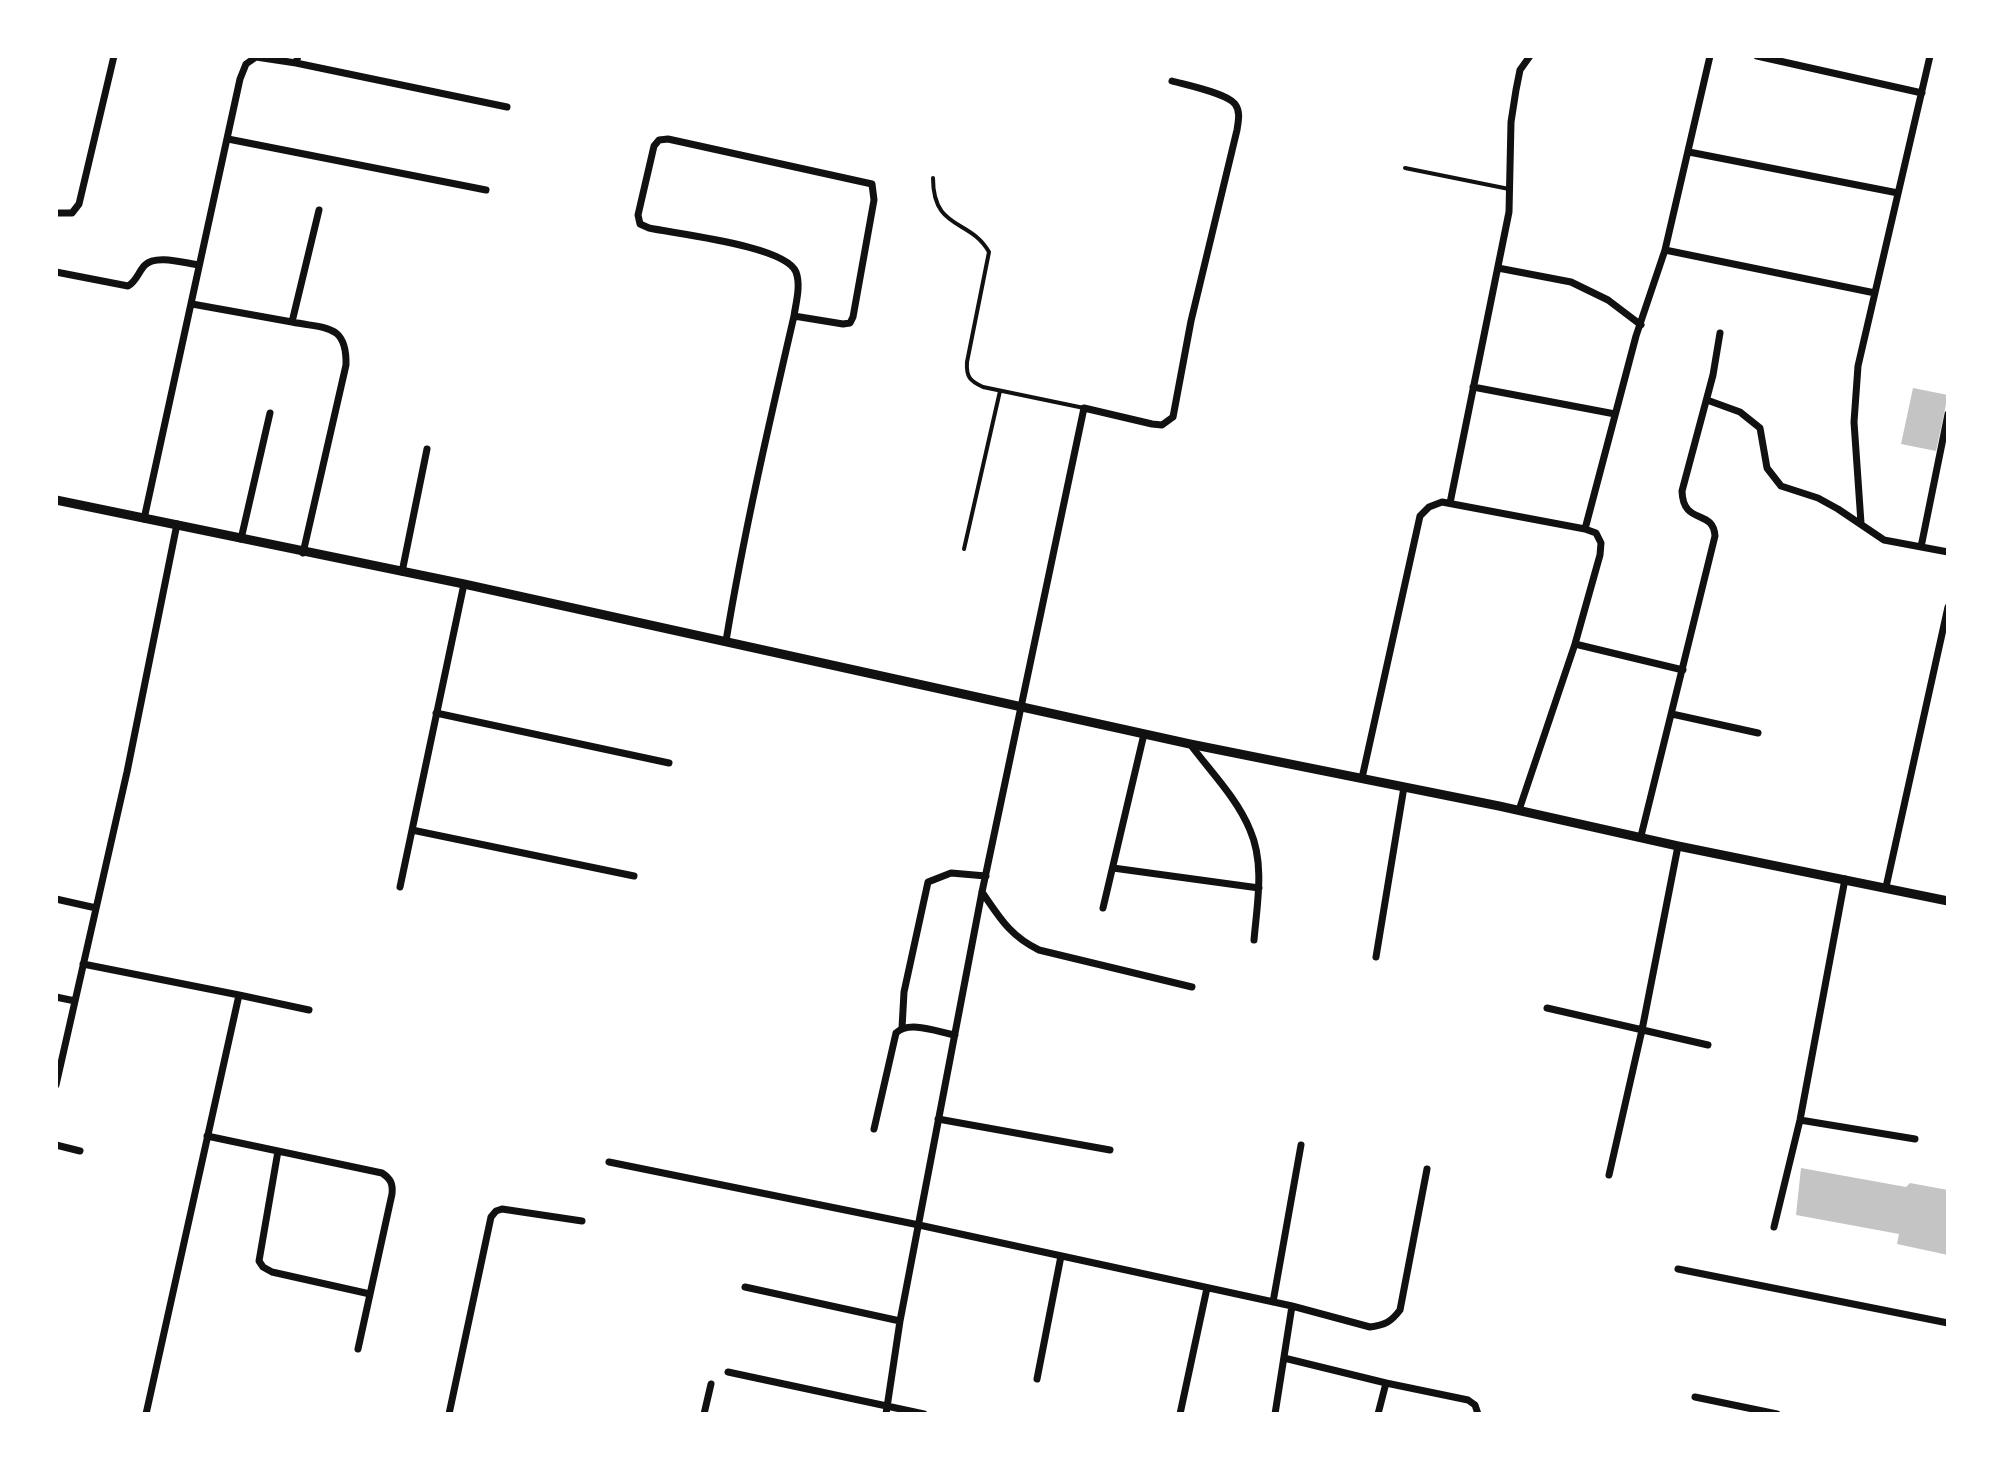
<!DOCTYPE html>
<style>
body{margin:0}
#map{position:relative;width:2004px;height:1470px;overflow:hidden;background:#fff;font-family:Inter,sans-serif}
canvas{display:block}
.frame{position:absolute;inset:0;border:58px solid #fff;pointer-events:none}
</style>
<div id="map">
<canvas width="2004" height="1470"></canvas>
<div class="frame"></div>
</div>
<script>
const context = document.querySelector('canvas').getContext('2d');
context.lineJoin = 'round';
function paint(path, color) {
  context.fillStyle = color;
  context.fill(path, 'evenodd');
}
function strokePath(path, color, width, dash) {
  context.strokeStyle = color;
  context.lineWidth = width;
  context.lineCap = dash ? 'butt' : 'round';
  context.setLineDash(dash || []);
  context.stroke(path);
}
paint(new Path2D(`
 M 1913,388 L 1948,395 L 1936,451 L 1901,444 Z
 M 1801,1168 L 1906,1187 L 1910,1183 L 1948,1190 L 1948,1255 L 1897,1244 L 1899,1234 L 1796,1215 Z`), '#c4c4c4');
strokePath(new Path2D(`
 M 1405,168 L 1509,189
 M 933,178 C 933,231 970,218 989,252 L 967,362 C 966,377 970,381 983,387 L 1084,408
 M 964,549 L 1000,391`), '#111', 4);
strokePath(new Path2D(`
 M 1710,56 L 1665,250 L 1875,293
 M 1757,56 L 1922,93
 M 296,63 L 507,107
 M 228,139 L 486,190
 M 1689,152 L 1898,193
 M 56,213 L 72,213 L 79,204 L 114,56
 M 1498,268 L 1571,282 L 1608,300 L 1641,325
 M 56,272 L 128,286 C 137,281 138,272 145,265 C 156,254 184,263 199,265
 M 192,304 L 292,322 L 319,210
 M 292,322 C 325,329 347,323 346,365 L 303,553
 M 1473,387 L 1615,414
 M 1707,400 L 1740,412 L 1760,428 L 1767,468 L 1781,486 L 1818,498 L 1838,509 L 1884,540 L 1948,552
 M 1450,503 L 1509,212 L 1511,122 L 1516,90 L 1520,70 L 1530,56
 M 144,519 L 240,79 L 246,64 L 256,57 L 296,63 L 298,56
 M 1861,523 L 1854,422 L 1858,366 L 1930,56
 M 1585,529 L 1636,336 L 1665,250
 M 241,539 L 270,413
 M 1921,547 L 1948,414
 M 402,572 L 427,449
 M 726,641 C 744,532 769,424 794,316 C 796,302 801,286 796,272 C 786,246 677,234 649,228 L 640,224 L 638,215 L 654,146 L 659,140 L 668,139 L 872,184 L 874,200 L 853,317 L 850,323 L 843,324 L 794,316
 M 436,713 L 669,763
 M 1672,714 L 1758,733
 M 1190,744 C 1210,771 1237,798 1250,830 C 1265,864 1257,904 1254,940
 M 1362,778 L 1420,516 L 1429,507 L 1442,502 L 1585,529 L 1596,533 L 1601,543 L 1600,555 L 1575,644 L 1683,670
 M 1519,810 L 1575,644
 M 412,830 L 634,876
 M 1641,836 L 1715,536 C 1713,508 1683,526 1682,491 L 1713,375 L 1720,333
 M 1113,868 L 1259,888
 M 400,887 L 464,584
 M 1886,887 L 1948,607
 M 982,892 C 1000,918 1010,936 1039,950 L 1192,987
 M 56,899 L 96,908
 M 1103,908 L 1144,734
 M 1376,957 L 1404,787
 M 83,964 L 239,995 L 146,1414
 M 239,995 L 309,1010
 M 56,997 L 75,1001
 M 1547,1008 L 1708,1045
 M 902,1028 L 904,992 L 928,882 L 951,873 L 986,876
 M 56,1085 L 127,772 L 177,524
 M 938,1119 L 1110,1150
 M 1800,1120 L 1915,1139
 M 874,1129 L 896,1033 C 909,1020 938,1032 955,1035
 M 207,1136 L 382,1173 C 391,1179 393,1184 392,1194 L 358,1349
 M 56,1145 L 80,1151
 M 278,1151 L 259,1261 L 263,1267 L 272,1272 L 370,1294
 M 609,1162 L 919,1225 L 1292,1306 L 1370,1327 C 1385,1325 1391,1322 1400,1310 L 1427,1169
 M 1609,1175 L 1642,1030 L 1678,846
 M 1774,1227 L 1800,1120 L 1845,879
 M 1678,1269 L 1948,1323
 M 745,1287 L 900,1321
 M 1273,1302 L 1301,1145
 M 1284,1358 L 1386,1383 L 1468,1400 L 1475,1405 L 1478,1414
 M 728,1372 L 924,1414
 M 1037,1379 L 1061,1256
 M 1695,1397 L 1777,1414
 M 449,1414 L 491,1217 L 496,1211 L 502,1209 L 582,1221
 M 704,1414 L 711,1384
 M 886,1414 L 900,1321 L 982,892 L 1084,408 L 1152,424 L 1162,425 L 1173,417 L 1191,321 L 1237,130 C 1238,122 1241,112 1235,104 C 1226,93 1186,85 1172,81
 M 1180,1414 L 1207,1288
 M 1275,1414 L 1292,1306
 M 1378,1414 L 1386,1383`), '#111', 7);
strokePath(new Path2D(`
 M 56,500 L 464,584 L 1190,744 L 1499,806 L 1678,846 L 1948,901`), '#111', 9);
</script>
